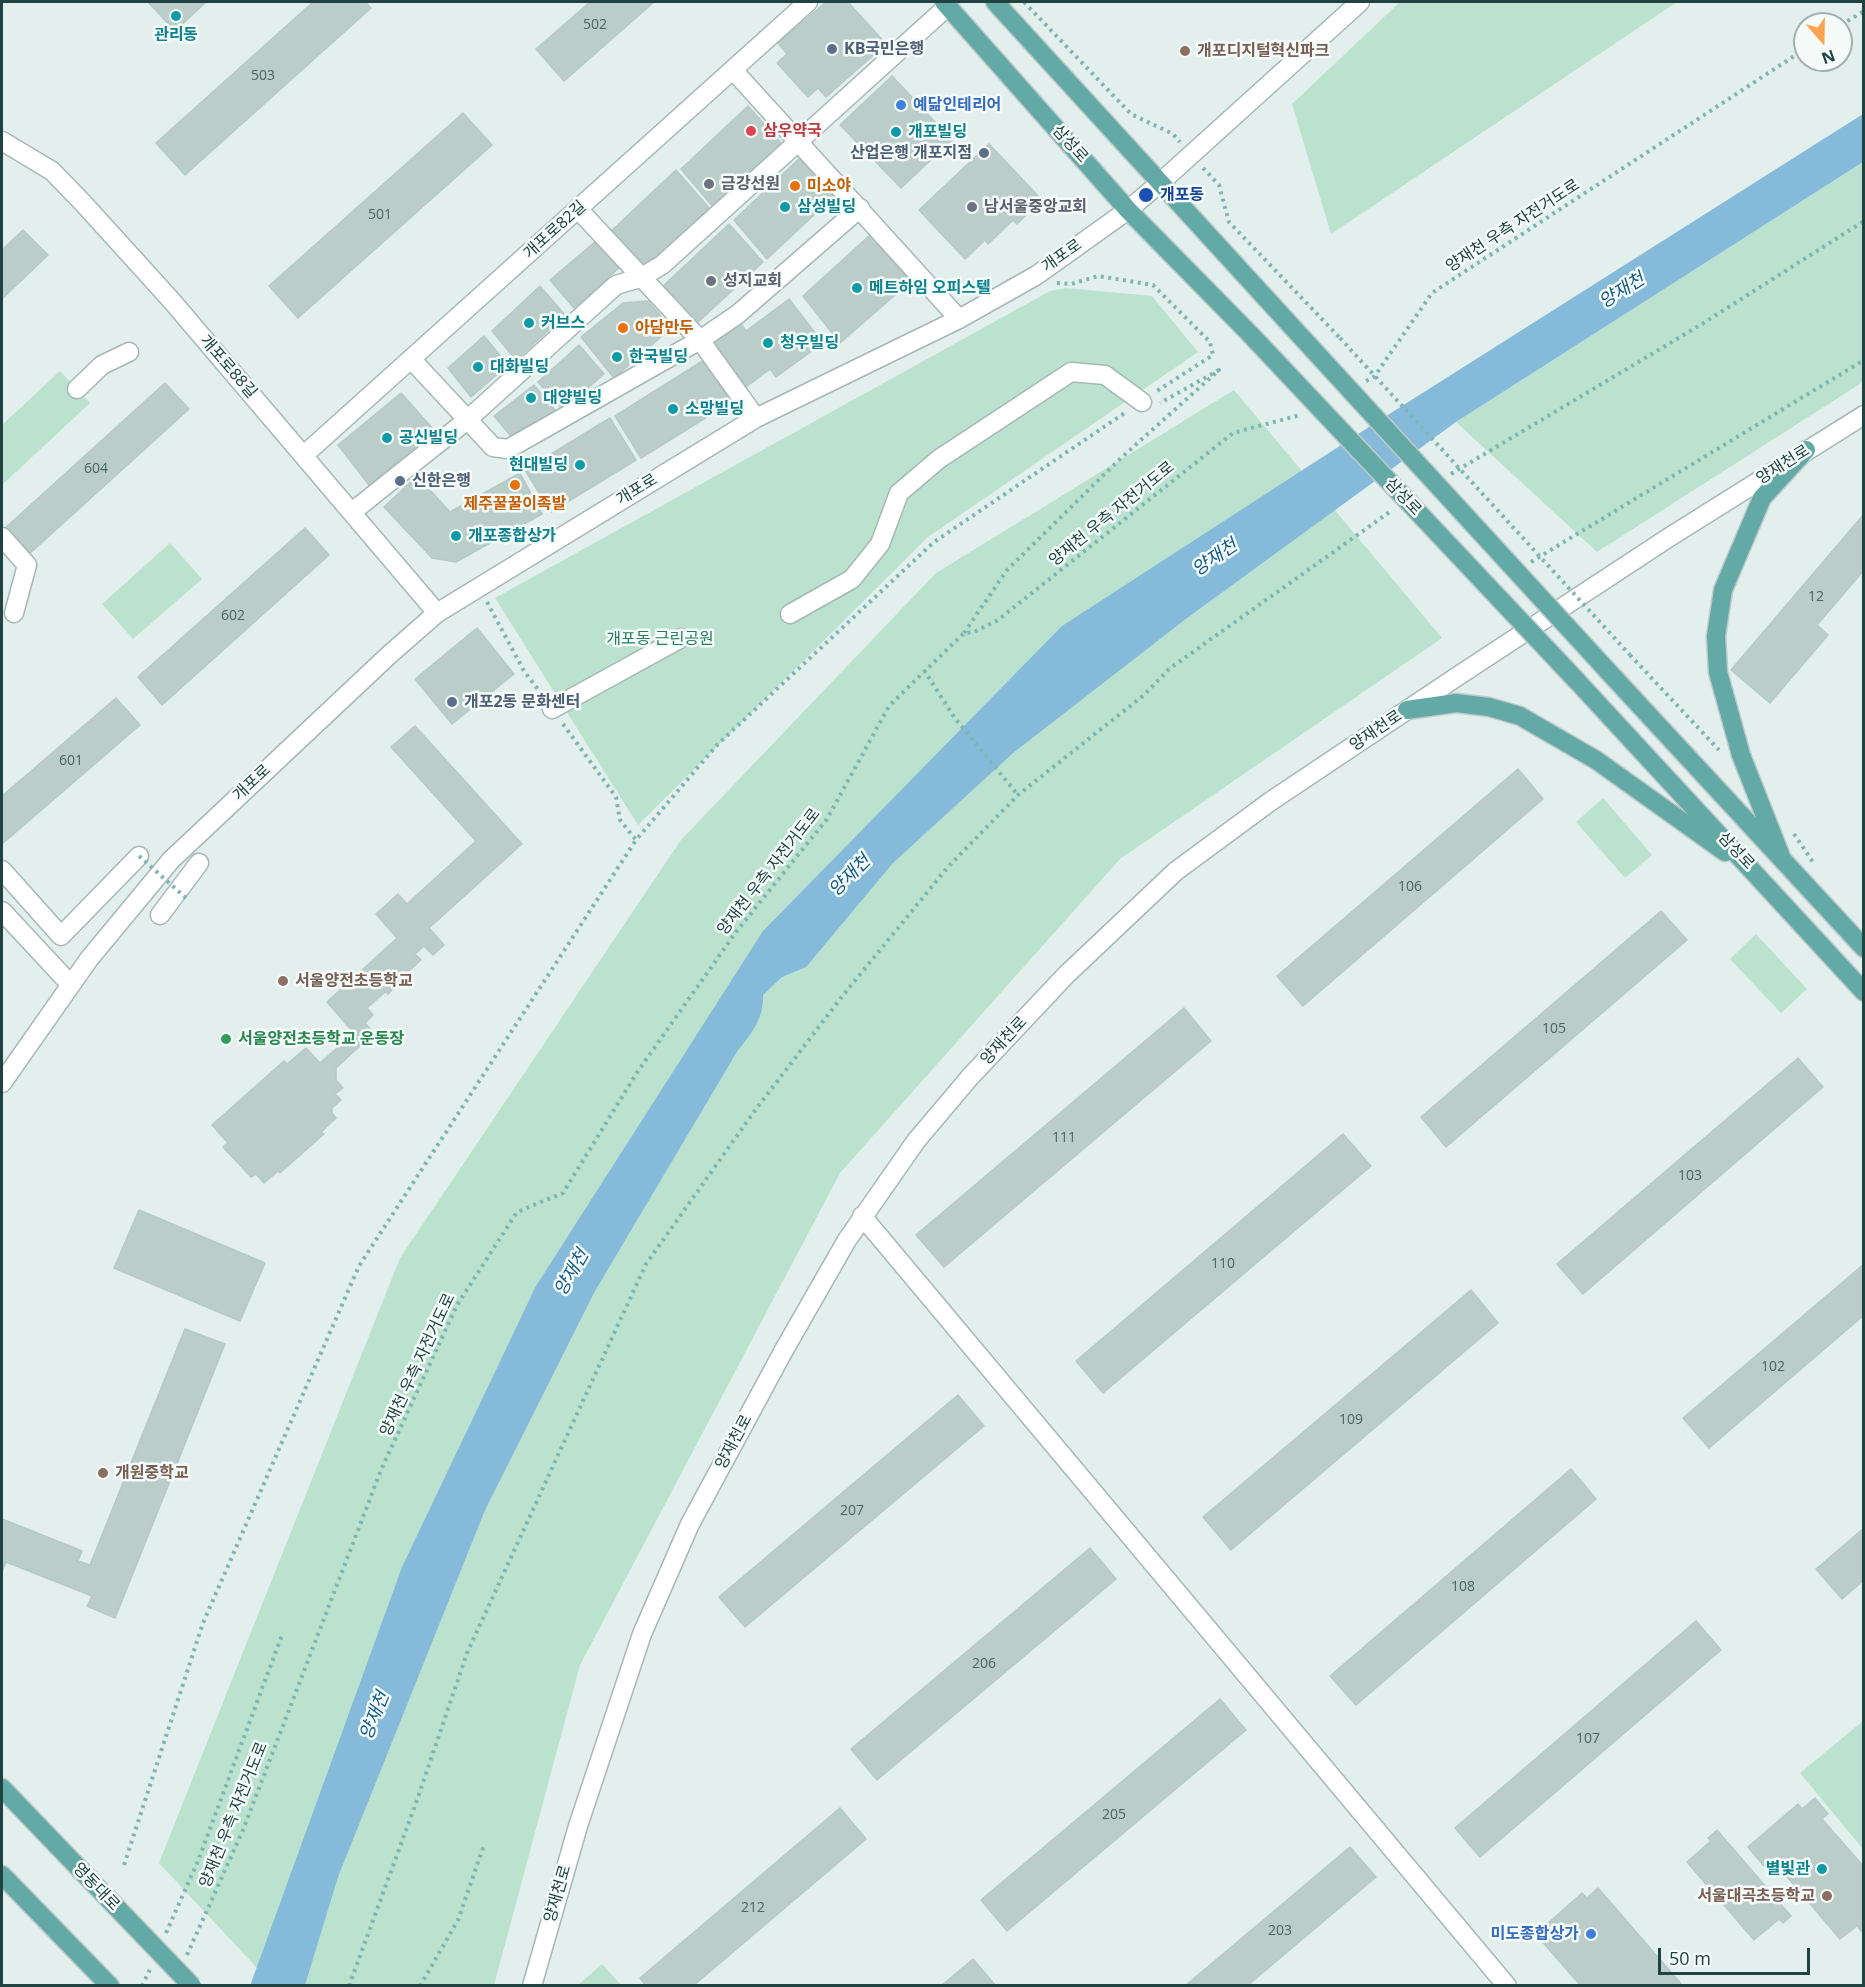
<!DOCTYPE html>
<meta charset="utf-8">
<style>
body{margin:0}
#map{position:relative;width:1865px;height:1987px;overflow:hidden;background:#e3efec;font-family:"Open Sans",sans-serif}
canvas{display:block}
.frame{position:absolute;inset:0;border:3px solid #204341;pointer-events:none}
.north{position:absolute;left:1793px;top:12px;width:60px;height:60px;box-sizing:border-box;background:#f5fbf9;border:2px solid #a0b1af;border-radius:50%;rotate:160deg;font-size:16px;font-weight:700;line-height:24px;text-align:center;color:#204341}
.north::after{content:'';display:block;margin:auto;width:21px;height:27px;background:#ffa351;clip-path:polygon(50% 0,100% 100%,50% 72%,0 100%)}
.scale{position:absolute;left:1658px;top:1948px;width:152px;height:27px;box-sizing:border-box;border:3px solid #204341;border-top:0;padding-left:8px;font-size:18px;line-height:21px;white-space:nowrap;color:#204341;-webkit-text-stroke:4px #f5fbf9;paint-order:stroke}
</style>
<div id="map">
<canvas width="1865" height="1987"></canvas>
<div class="frame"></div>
<div class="north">N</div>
<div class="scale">50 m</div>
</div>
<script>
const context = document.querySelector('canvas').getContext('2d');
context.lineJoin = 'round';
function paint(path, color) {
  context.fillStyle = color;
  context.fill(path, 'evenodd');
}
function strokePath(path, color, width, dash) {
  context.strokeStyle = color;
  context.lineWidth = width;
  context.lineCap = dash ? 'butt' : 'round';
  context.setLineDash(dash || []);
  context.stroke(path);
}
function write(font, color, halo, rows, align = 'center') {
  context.font = font + ' "Open Sans","Noto Sans KR",sans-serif';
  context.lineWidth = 5;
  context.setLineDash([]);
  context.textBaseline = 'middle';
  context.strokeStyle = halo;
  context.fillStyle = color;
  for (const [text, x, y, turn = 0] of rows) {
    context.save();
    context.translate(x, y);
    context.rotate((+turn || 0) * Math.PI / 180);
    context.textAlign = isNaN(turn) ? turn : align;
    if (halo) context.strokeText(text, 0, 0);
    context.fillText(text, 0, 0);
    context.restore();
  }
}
paint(new Path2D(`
 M 1400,2 L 1677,2 L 1331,234 L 1292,104 Z
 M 1863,162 L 1863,382 L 1597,552 L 1456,422 Z
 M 1066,288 L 1152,296 L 1198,352 L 928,537 L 638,825 L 495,598 L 1050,291 Z
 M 60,371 L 90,403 L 2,485 L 2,425 Z
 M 1234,390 L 1442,638 L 1120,859 L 840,1173 L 580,1665 L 494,1985 L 273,1985 L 159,1863 L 400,1258 L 681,840 L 936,573 Z
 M 170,543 L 202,579 L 133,639 L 102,604 Z
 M 1603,798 L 1652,855 L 1625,878 L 1576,822 Z
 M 1756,934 L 1807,989 L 1781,1013 L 1730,959 Z
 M 1863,1721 L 1863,1849 L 1800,1773 Z
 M 602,1964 L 621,1985 L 578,1985 Z`), '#bae2ce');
paint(new Path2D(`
 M 1863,114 L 1863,162 L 1456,422 L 1187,618 L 1013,753 L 893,863 L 806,967 L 782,977 L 763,995 C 764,1017 752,1034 738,1050 L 595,1291 L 485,1510 L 338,1877 L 305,1985 L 250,1986 L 402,1567 L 536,1286 L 763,931 L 1062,626 L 1372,425 Z`), '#85bada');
const building = new Path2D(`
 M 148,2 L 206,2 L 175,31 Z
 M 313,2 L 365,2 L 371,8 L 185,175 L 156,143 Z
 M 590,2 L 654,2 L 564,81 L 536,49 Z
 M 826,2 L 848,2 L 886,44 L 826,97 L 818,88 L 808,97 L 777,63 L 787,54 L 778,43 Z
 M 892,76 L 952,140 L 901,188 L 840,125 Z
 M 748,106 L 782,144 L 714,208 L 681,169 Z
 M 463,113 L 492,145 L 298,318 L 269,286 Z
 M 989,144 L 1042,200 L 1017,224 L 1013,220 L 988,244 L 985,240 L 965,259 L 919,210 Z
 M 802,156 L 835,195 L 767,259 L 734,220 Z
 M 676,170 L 710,209 L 641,273 L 608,234 Z
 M 729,224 L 763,262 L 694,326 L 661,288 Z
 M 23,230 L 48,255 L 2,299 L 2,250 Z
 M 870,235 L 911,281 L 840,343 L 803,296 Z
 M 596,241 L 620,267 L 574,308 L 550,280 Z
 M 540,286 L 565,315 L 516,360 L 492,331 Z
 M 789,299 L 823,343 L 776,377 L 770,369 L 746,387 L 713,343 L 740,322 L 746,331 Z
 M 648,301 L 671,328 L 614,378 L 581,337 L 623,303 Z
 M 484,336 L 508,365 L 471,397 L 448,368 Z
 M 579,345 L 604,374 L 563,410 L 538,382 Z
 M 704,360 L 731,402 L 641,458 L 615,416 Z
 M 165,383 L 189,409 L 27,556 L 3,530 Z
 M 534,385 L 556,411 L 510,435 L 494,416 Z
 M 401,393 L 435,431 L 369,485 L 338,445 Z
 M 610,418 L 636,460 L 551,512 L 525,470 Z
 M 520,473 L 542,514 L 456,562 L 432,558 L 384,507 L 417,476 L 450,512 Z
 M 1864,514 L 1864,570 L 1817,625 L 1828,635 L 1770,703 L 1731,670 Z
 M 305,528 L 329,555 L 162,705 L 138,677 Z
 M 477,628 L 514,674 L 452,724 L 415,679 Z
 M 116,698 L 140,725 L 2,844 L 2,796 Z
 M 415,726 L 522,844 L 429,928 L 444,945 L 433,955 L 424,946 L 415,954 L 421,960 L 391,987 L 393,989 L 388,994 L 385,992 L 367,1008 L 373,1015 L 365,1023 L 374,1033 L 336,1068 L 336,1080 L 343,1088 L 335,1094 L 341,1100 L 332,1108 L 332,1113 L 336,1118 L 321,1132 L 324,1134 L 280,1173 L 278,1171 L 264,1183 L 256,1174 L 251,1177 L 223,1147 L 228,1143 L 212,1125 L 284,1061 L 287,1064 L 306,1048 L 320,1063 L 354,1033 L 327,1002 L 397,938 L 376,914 L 398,894 L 407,904 L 476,841 L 391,747 Z
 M 1518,769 L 1543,799 L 1303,1006 L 1277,976 Z
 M 1661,911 L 1687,940 L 1446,1147 L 1421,1117 Z
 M 1184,1008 L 1211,1041 L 944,1267 L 916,1235 Z
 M 1798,1058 L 1823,1087 L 1583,1294 L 1557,1264 Z
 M 1343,1134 L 1371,1166 L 1103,1393 L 1076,1361 Z
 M 139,1210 L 265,1263 L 240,1321 L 114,1268 Z
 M 1864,1264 L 1864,1315 L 1709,1448 L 1683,1418 Z
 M 1471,1290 L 1498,1323 L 1231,1550 L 1203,1517 Z
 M 185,1329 L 225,1344 L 115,1618 L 87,1606 L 92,1596 L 6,1562 L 2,1572 L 2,1519 L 82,1551 L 78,1561 L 90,1565 Z
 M 958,1395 L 984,1426 L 745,1627 L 719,1597 Z
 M 1571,1469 L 1596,1499 L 1356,1705 L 1330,1676 Z
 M 1864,1528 L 1864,1580 L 1842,1599 L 1816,1569 Z
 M 1090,1548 L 1116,1579 L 877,1780 L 851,1749 Z
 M 1696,1621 L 1721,1650 L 1480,1857 L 1455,1828 Z
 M 1220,1699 L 1246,1730 L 1007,1931 L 981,1900 Z
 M 1815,1798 L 1828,1814 L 1822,1819 L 1864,1867 L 1864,1929 L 1861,1931 L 1857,1926 L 1840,1939 L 1777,1865 L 1769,1872 L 1748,1847 L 1798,1804 L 1802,1809 Z
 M 840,1808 L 866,1839 L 693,1986 L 646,1986 L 640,1978 Z
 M 1717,1830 L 1791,1916 L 1783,1923 L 1779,1919 L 1754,1940 L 1687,1862 L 1711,1841 L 1708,1838 Z
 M 1350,1847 L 1376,1877 L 1247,1986 L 1185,1986 Z
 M 1598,1888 L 1683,1986 L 1581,1986 L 1539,1938 L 1549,1930 L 1545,1926 L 1582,1893 L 1587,1898 Z
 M 973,1959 L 996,1986 L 941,1986 Z`);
paint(building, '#bbcdc9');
strokePath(building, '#b5c9c6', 1.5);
const minor = new Path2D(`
 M 733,70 L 959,319
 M 2,141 L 52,171 L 83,203 L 171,300 L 437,613
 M 578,209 L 700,340 L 756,418
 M 411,359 L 493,447 L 508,449 L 700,340 L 738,314 L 860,208
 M 77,389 L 102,365 L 129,352
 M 304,455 L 808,2
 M 352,512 L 466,421 L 616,285 L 640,278 L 662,265 L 948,6
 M 2,537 L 27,565 L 14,613
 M 790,614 L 852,579 L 880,544 L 899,493 L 939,459 L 1071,372 L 1105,375 L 1142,402
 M 552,709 L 681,638
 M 2,870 L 61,936 L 139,856
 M 2,911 L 71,985
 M 160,915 L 199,863
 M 2,1083 L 89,959 L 171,860 L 389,655 L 437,613 L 756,418 L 959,319 L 1037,275 L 1128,210 L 1161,182 L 1360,2
 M 862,1216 L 1507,1986
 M 532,1986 L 578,1826 L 642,1634 L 690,1524 L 784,1350 L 847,1240 L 916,1141 L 970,1077 L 1066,975 L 1176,871 L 1271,801 L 1461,674 L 1668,538 L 1864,415`);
const major = new Path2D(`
 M 944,2 L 1128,210 L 1250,334
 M 995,2 L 1284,318
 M 1606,669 L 1864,948
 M 1577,681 L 1864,992
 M 1407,710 L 1456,703 L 1489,707 L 1520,716 L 1596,760 L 1725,852
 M 1782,859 L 1741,755 L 1718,672 L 1716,636 L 1723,590 L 1762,498 L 1806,450
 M 2,1788 L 119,1910
 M 2,1875 L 110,1986`);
strokePath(minor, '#a5b8b5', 21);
strokePath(major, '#c1caca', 21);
strokePath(new Path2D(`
 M 1024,2 L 1131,114 L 1173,134 L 1180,142
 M 1841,25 L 1864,11
 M 1203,168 L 1219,185 L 1229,222 L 1340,338
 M 1057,283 L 1071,284 L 1098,276 L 1153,285 L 1210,342 L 1213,355 L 1157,391
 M 1366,381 L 1374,377 L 1432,293 L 1805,49
 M 1451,474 L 1702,324 L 1864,221
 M 1531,562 L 1864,360
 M 487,602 L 524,671 L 543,696
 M 964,633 L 1007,570 L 1121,458 L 1219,370 L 1160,403
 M 1630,655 L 1719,750
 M 924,670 L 954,717 L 1018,795
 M 563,724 L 616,797 L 620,820 L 636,840 L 717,745 L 934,542 L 1126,412
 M 1794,834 L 1815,865
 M 124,1865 L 203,1623 L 359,1266 L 636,840
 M 166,1933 L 198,1861 L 282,1635
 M 187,1955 L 243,1830 L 381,1470 L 457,1305 L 517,1212 L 563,1193 L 638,1071 L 736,932 L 827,819 L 889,706 L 964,633 L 974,632 L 998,620 L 1233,433 L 1300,415
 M 142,1986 L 151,1967
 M 349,1986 L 416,1803 L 467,1653 L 646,1264 L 756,1109 L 844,994 L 948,867 L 1018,795 L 1144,695 L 1169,669 L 1391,511
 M 420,1986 L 458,1920 L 484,1845`), '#80b6b1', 4, [3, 4.5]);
strokePath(minor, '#fff', 18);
strokePath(major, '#63aaa7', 18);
const majorBridge = new Path2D(`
 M 1284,318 L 1606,669
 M 1250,334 L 1577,681
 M 119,1910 L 192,1986`);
strokePath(majorBridge, '#c1caca', 21, []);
strokePath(new Path2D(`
 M 1340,338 L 1630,655
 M 139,856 L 186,898`), '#80b6b1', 4, [3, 4.5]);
strokePath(majorBridge, '#63aaa7', 18);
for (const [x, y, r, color] of [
 [176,16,6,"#0f9aa8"],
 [832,49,6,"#5c6f8a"],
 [1185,51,6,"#8d6e63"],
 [901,105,6,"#3f7fe0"],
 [751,131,6,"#e0444e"],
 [896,132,6,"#0f9aa8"],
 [984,153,6,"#5c6f8a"],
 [709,184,6,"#6b7280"],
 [795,186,6,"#e8710a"],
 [1146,195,8,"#1a4fb4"],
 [785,207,6,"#0f9aa8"],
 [972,207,6,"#6b7280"],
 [711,281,6,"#6b7280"],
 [857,288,6,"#0f9aa8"],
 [529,323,6,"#0f9aa8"],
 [623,328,6,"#e8710a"],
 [768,343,6,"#0f9aa8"],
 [617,357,6,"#0f9aa8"],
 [478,367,6,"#0f9aa8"],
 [531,398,6,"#0f9aa8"],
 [673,409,6,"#0f9aa8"],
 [387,438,6,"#0f9aa8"],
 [580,465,6,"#0f9aa8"],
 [400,481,6,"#5c6f8a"],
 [515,485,6,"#e8710a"],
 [456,536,6,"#0f9aa8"],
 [452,702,6,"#5c6f8a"],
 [283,981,6,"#8d6e63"],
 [226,1039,6,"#2e9e5b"],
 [103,1473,6,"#8d6e63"],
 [1822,1869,6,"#0f9aa8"],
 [1827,1896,6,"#8d6e63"],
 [1591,1934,6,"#3f7fe0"]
]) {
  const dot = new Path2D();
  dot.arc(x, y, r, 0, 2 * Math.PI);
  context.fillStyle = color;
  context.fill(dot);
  strokePath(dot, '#f5fbf9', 2);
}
write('14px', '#476663', null, [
 ["502",595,25],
 ["503",263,76],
 ["501",380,215],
 ["604",96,469],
 ["12",1816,597],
 ["602",233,616],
 ["601",71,761],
 ["106",1410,887],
 ["105",1554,1029],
 ["111",1064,1138],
 ["103",1690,1176],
 ["110",1223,1264],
 ["102",1773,1367],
 ["109",1351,1420],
 ["207",852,1511],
 ["108",1463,1587],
 ["206",984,1664],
 ["107",1588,1739],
 ["205",1114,1815],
 ["212",753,1908],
 ["203",1280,1931]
]);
write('bold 16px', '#0d838f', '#f5fbf9', [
 ["관리동",176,35,"center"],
 ["개포빌딩",908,132],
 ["삼성빌딩",797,207],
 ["메트하임 오피스텔",869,288],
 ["커브스",541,323],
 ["청우빌딩",780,343],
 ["한국빌딩",629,357],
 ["대화빌딩",490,367],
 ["대양빌딩",543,398],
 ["소망빌딩",685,409],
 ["공신빌딩",399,438],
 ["현대빌딩",568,465,"right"],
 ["개포종합상가",468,536],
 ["별빛관",1810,1869,"right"]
], 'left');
write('bold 16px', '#4e5e75', '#f5fbf9', [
 ["KB국민은행",844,49],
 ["산업은행 개포지점",972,153,"right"],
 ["신한은행",412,481],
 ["개포2동 문화센터",464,702]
], 'left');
write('bold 16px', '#785e54', '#f5fbf9', [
 ["개포디지털혁신파크",1197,51],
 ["서울양전초등학교",295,981],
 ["개원중학교",115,1473],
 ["서울대곡초등학교",1815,1896,"right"]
], 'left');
write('bold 16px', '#366cbe', '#f5fbf9', [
 ["예닮인테리어",913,105],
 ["미도종합상가",1579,1934,"right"]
], 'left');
write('bold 16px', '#be3a42', '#f5fbf9', [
 ["삼우약국",763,131]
], 'left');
write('16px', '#204341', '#f5fbf9', [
 ["삼성로",1070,144,48],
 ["양재천 우측 자전거도로",1513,226,-33],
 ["개포로82길",555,230,-42],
 ["개포로",1062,256,-35],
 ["개포로88길",228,367,49],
 ["양재천로",1783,465,-32],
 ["개포로",637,490,-31],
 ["삼성로",1403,497,47],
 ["양재천 우측 자전거도로",1112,514,-39],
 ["양재천로",1376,731,-34],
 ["개포로",252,783,-43],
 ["삼성로",1736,851,47],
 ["양재천 우측 자전거도로",769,872,-52],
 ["양재천로",1004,1041,-47],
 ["양재천 우측 자전거도로",418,1365,-65],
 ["양재천로",734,1442,-62],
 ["양재천 우측 자전거도로",234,1815,-68],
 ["영동대로",96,1887,46],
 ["양재천로",558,1894,-74]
]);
write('bold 16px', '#5b616d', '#f5fbf9', [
 ["금강선원",721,184],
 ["남서울중앙교회",984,207],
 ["성지교회",723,281]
], 'left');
write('bold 16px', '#c56008', '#f5fbf9', [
 ["미소야",807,186],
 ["아담만두",635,328],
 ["제주꿀꿀이족발",515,504,"center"]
], 'left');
write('bold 16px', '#164399', '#f5fbf9', [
 ["개포동",1160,195]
], 'left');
write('16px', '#257f5c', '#f5fbf9', [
 ["개포동 근린공원",660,639]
]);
write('bold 16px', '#27864d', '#f5fbf9', [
 ["서울양전초등학교 운동장",238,1039]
], 'left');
write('italic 18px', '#125987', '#f5fbf9', [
 ["양재천",1622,291,-32],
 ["양재천",1215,558,-34],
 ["양재천",850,876,-45],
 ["양재천",572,1273,-60],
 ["양재천",375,1716,-68]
]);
</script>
